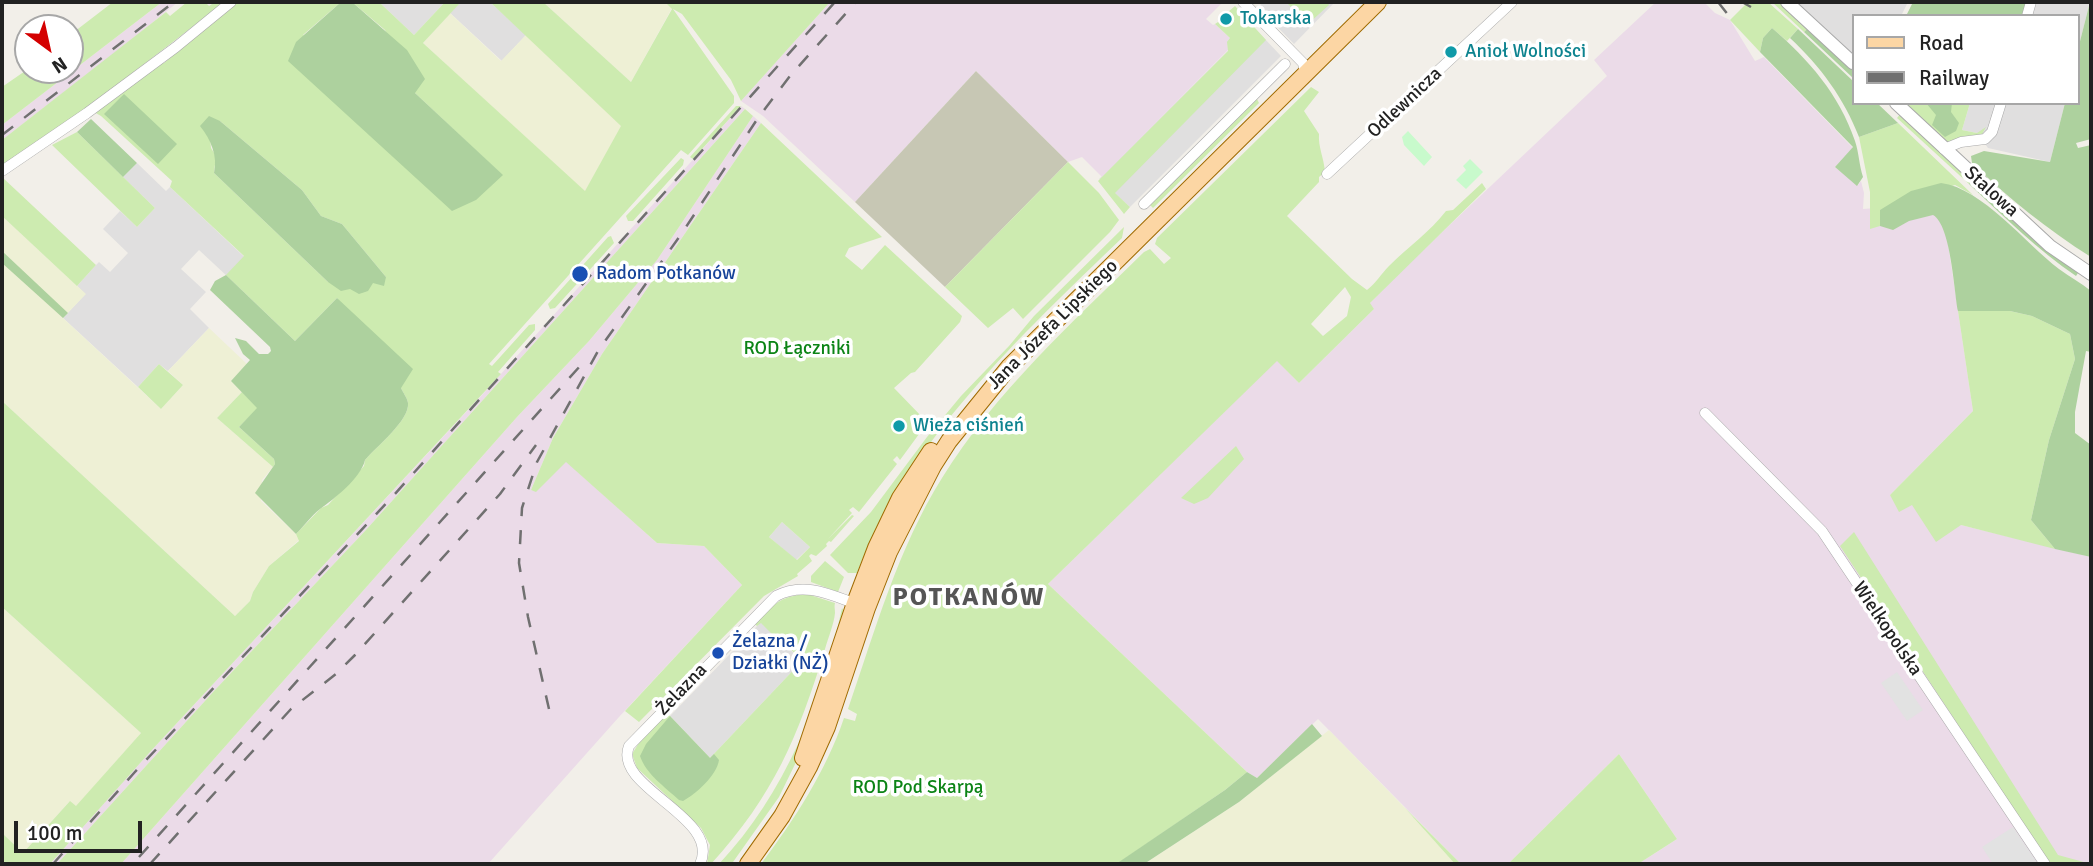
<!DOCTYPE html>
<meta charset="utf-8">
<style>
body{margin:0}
#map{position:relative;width:2093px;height:866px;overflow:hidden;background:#f2efe9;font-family:Signika,sans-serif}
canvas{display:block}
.frame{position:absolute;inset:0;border:4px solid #222;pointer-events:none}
.legend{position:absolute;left:1852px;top:14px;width:228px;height:91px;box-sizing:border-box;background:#fff;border:2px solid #a7a7a7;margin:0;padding:9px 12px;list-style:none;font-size:21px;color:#222}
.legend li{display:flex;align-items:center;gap:14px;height:35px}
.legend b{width:35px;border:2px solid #a7a7a7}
.north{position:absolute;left:14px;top:14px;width:70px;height:70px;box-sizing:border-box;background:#fff;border:2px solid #a7a7a7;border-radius:50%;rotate:147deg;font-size:19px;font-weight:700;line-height:28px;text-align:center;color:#222}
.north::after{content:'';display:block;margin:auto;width:24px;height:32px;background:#d40000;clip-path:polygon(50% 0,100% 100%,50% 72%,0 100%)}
.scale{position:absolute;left:14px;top:821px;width:128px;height:32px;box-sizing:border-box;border:4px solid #222;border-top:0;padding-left:9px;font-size:21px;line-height:24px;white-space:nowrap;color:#222;-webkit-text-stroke:5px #fff;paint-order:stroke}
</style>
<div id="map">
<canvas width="2093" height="866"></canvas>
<div class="frame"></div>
<ul class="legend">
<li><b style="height:9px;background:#fcd6a4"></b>Road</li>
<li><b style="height:9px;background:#707070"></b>Railway</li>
</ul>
<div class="north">N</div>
<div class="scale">100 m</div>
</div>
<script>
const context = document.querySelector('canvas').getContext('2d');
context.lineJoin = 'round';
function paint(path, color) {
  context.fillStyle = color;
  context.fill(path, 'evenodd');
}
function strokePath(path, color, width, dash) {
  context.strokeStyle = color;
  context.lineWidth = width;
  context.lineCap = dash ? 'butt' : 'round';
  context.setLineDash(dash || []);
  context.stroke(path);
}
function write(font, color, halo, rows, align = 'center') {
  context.font = font + ' Signika,sans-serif';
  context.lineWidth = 7;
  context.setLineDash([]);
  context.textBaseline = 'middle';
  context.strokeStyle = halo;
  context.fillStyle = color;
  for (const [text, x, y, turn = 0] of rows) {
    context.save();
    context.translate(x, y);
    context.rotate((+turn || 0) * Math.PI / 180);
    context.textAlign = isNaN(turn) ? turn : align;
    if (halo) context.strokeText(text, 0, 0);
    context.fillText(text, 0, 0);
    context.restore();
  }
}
paint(new Path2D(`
 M 379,2 L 445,2 L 414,35 Z
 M 461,2 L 490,2 L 526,35 L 502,61 L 450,13 Z
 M 1262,2 L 1335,2 L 1294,44 L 1259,8 Z
 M 1795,2 L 1908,2 L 1901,16 L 1853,16 L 1853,56 Z
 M 2027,2 L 2090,2 L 2077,53 L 2077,16 L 2022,16 Z
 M 1247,20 L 1281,56 L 1130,207 L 1099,179 L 1228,51 L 1227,41 Z
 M 1970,103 L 2065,103 L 2050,162 L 1988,148 L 1977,133 L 1962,130 Z
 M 137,163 L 166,191 L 170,187 L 304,313 L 287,332 L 199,250 L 181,269 L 206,292 L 190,309 L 209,328 L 168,371 L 159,364 L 138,387 L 63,318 L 85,294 L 77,286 L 96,265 L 99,262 L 110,272 L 128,253 L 103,229 L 120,211 L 137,227 L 155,208 L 123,177 Z
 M 782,522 L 810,547 L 796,560 L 769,537 Z
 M 761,622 L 802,661 L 710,758 L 670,716 Z`), '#e0dfdf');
paint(new Path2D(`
 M 162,2 L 178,2 L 111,56 L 2,140 L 2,125 Z
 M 830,2 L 1223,2 L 1206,19 L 1213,25 L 1215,24 L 1230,38 L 1227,41 L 1228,50 L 1102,177 L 1082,157 L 1068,162 L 976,71 L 855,202 L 763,116 L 741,101 Z
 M 1656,2 L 1704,2 L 1715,13 L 1730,20 L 1755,61 L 1764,57 L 1853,148 L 1835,167 L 1858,185 L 1861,181 L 1864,193 L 1863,209 L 1942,203 L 1973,411 L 1890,495 L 1961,525 L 2091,557 L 2091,864 L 1638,864 L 1677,839 L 1619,754 L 1508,864 L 1461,864 L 1318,719 L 1257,778 L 1247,772 L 1048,584 L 1277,360 L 1299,383 L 1374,309 L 1369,304 L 1401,271 L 1607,76 L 1594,60 Z
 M 741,106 L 745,109 L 365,531 L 214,691 L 57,864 L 50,864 L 150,752 L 482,395 Z
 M 753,116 L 761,123 L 602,354 L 553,438 L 531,490 L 536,491 L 566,461 L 657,543 L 704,546 L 742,585 L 619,717 L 488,864 L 121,864 L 517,417 L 589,341 L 657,260 Z`), '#ebdbe8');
paint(new Path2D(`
 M 976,71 L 1068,162 L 945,287 L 855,202 Z`), '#c7c7b4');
paint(new Path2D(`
 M 543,2 L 665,2 L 672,8 L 631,82 Z
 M 450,13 L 501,61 L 526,35 L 622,126 L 585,192 L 423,43 Z
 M 2,216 L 86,294 L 63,318 L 161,409 L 183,385 L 168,371 L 209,328 L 247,364 L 231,381 L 242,392 L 217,418 L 273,467 L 262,480 L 261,501 L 296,534 L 299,540 L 269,566 L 253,592 L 250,601 L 235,616 L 2,401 Z
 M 2,607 L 141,733 L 76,807 L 69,802 L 23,853 L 2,833 Z
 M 1329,730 L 1404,807 L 1455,864 L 1144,864 L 1239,802 Z`), '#eef0d5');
paint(new Path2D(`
 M 113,2 L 162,2 L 2,125 L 2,87 L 28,69 L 70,70 L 70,35 Z
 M 187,2 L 205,2 L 209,6 L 215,2 L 222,4 L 82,112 L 2,166 L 2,140 L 166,12 L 170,16 Z
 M 236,2 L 341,2 L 303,35 L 502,175 L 414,92 L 385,30 L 352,2 L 379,2 L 414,35 L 445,2 L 461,2 L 423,43 L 585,191 L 621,126 L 490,2 L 543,2 L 631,82 L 672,9 L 665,2 L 830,2 L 741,101 L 731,80 L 682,14 L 673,9 L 734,96 L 734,103 L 688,155 L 681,150 L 489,364 L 492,366 L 529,325 L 535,324 L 535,330 L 498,372 L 501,374 L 150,752 L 50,864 L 2,864 L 2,833 L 23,853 L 70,801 L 76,806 L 141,733 L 2,607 L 2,401 L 235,616 L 250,601 L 253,592 L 269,566 L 299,541 L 296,534 L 321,508 L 328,505 L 364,466 L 365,460 C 376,447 410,420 408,403 C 407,397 403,393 401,388 L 337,298 L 295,341 L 226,275 L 244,256 L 170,187 L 172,181 L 101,116 L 94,112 L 162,61 L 164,63 ZM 220,121 L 302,190 L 321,216 L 342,224 L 386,277 L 373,283 L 328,282 L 214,173 L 216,156 L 211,148 L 210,138 Z
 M 1286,2 L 1327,2 L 1329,5 L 1308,24 Z
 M 1748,2 L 1768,2 L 1798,29 L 1787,41 L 1772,28 L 1763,38 L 1760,52 L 1730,20 Z
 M 1772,2 L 1782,2 L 1809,27 L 1804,32 Z
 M 1235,6 L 1266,40 L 1115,193 L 1130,207 L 1124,214 L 1098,181 L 1228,51 L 1227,42 L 1230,38 L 1215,24 L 1218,22 L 1224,26 L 1233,17 L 1228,12 Z
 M 1311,87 L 1319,92 L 1304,111 L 1319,134 C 1318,147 1324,158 1325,172 L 1319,177 L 1319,182 L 1287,216 L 1352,279 L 1367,290 C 1376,283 1381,274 1389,266 C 1408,247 1430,232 1446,211 L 1453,210 L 1482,183 L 1486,189 L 1370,303 L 1374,309 L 1299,383 L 1277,361 L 1048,584 L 1247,772 L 1225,790 L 1117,864 L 761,864 C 795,819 826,771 844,718 L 855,721 L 857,714 L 848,709 C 875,631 898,548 942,478 C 996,391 1072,323 1144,252 L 1150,249 L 1164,264 L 1171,258 L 1155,244 L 1157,238 ZM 1345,287 L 1351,297 L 1347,316 L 1323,336 L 1311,324 Z
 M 1256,97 L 1259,103 L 1153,208 L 1149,204 Z
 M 1903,103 L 1970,103 L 1962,130 L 1977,133 L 1986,127 L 1981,136 L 1947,144 Z
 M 736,106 L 741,106 L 693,159 L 690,157 Z
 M 745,109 L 753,116 L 657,260 L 589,341 L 517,417 L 121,864 L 57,864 L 214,691 L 365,531 Z
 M 1901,113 L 1972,180 L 1969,184 L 1897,118 Z
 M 761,123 L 882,237 L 849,248 L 845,256 L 862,270 L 885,245 L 962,316 L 960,322 L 915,372 L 911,373 L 894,388 L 924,419 L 928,415 L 931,418 L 920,428 L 922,430 L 900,460 L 897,456 L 893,460 L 897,464 L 859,512 L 853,507 L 849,510 L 852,513 L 828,539 L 852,515 L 854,516 L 831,542 L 829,541 L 826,544 L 827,546 L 816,556 L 811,554 L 809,556 L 812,561 L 797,574 L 798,576 L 764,596 L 639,722 L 625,711 L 742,585 L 704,546 L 657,543 L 566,462 L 536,492 L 531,490 L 553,438 L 602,354 ZM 782,522 L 810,547 L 797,560 L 769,537 Z
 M 1898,123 L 1973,195 L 1955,185 L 1880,210 L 1880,226 L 1870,229 L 1870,192 L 1859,137 Z
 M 77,132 L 155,208 L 137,227 L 52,145 Z
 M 681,158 L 684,160 L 683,165 L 633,221 L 628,221 L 626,216 Z
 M 1068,162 L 1099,193 L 1119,220 L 1110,232 L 1023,319 L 1013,308 L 988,328 L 945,287 Z
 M 2,177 L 96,265 L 77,286 L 2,216 Z
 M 1124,227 L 1122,238 C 1019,337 910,439 857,573 L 848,573 L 830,555 L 871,512 L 927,437 L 961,396 L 1009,346 L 1034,316 Z
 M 611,236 L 614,243 L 555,308 L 550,309 L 548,304 L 608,237 Z
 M 1958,311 L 2010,311 L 2032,316 L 2070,334 L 2075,359 L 2049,440 L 2031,520 L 2055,549 L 1961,525 L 1936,542 L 1912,505 L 1899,512 L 1890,495 L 1973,411 Z
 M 159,364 L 183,385 L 161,409 L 138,387 Z
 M 242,392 L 258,408 L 239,427 L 274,459 L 275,464 L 273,467 L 217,418 Z
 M 1236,446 L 1244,459 L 1208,498 L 1194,504 L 1181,498 Z
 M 1854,532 L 2058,855 L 2091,864 L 2050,864 L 1840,546 Z
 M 825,561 L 844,577 L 838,592 L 811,582 L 811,576 Z
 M 807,594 L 835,603 C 834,606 835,609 835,613 C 834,624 828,638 825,649 C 798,737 774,795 711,864 L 707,864 L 710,845 L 701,828 L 637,768 L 632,754 L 642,738 L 667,713 L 710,758 L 802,661 L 778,636 L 776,638 L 761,623 L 757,626 L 754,623 C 773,605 780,596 807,594 Z
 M 842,608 L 845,613 L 800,754 L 779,797 L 733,862 L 719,864 C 785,794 822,701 842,608 Z
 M 1619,754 L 1677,839 L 1638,864 L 1508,864 Z
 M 1404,807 L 1461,864 L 1455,864 Z`), '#cdebb0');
paint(new Path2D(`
 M 341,2 L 352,2 L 407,50 L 425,79 L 415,93 L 503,175 L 476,200 L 452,211 L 288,61 L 296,42 Z
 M 1913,2 L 2027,2 L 2022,16 L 1906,16 Z
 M 2090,2 L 2091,139 L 2076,143 L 2078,148 L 2091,145 L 2091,257 C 2048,230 2008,198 1972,163 L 1971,156 L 1984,151 L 2050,162 L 2065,103 L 2077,103 L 2077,53 Z
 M 1809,27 L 1853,69 L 1853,78 L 1804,32 Z
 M 1772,28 C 1809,60 1839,94 1855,141 C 1859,153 1859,165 1863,177 L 1857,186 L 1835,167 L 1853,147 L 1760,52 L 1763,38 Z
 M 1798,29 L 1853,81 L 1853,103 L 1877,103 L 1898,123 L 1859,137 C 1844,98 1820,66 1790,38 Z
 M 124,94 L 177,144 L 158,164 L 104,114 Z
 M 1926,103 L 1952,103 L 1951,112 L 1959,123 L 1956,131 L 1945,137 L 1932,125 L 1936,115 Z
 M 209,116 L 220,121 L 302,190 L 321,216 L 342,224 L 386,277 L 384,286 L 373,283 L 368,291 L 359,294 L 350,289 L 341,291 L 328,282 L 214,173 C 218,156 211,140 200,126 Z
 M 91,119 L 137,163 L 123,177 L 77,132 Z
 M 1972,180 L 2062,261 L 2078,273 L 2076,276 C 2038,250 2003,216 1969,184 Z
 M 1941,183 C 1982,188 2026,244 2059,269 C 2070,277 2081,283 2091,291 L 2091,352 L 2086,351 L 2075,412 L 2075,433 L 2091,445 L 2091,557 L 2055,549 L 2031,520 L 2049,440 L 2075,359 L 2070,334 L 2032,316 L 2010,311 L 1958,311 C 1954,291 1951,225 1933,215 L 1909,221 L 1893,230 L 1880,226 L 1880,210 L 1911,191 Z
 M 2,251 L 68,313 L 63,318 L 2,263 Z
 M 226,275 L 295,341 L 337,298 L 413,369 L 401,388 C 403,393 407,397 408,403 C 410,420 376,447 365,460 C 361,478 334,499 320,509 C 311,516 304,526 296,534 L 255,493 L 275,464 L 274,459 L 239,427 L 257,408 L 231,381 L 250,360 L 243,354 L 235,338 L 246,341 L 259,354 L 268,354 L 271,351 L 270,347 L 210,290 L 215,281 Z
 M 670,716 L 710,758 L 714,754 L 719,760 C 717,775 696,794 683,801 L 679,800 C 665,787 646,774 640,756 L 646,744 Z
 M 1312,724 L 1322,736 L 1239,802 L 1144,864 L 1116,864 L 1225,790 L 1247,772 L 1257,778 Z`), '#add19e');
paint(new Path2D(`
 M 1408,131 L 1432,157 L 1424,166 L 1404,145 L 1402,137 Z
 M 1470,159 L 1483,172 L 1466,189 L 1456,180 L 1466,170 L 1463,166 Z`), '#c8facc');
paint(new Path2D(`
 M 1897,672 L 1923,710 L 1907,721 L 1881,683 Z
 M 2013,827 L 2038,864 L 1993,864 L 1982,847 Z`), '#e2e2e2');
const minor = new Path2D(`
 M 1243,2 L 1303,63 L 1305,74
 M 2027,16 L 2031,2
 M 1944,149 L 1961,142 L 1985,139 L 1992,132 L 2001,103
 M 2,171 L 87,113 L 176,47 L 231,2
 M 1327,174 L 1512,2
 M 1144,204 L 1285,64
 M 1705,413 L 1822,531 L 2045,864
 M 700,864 C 722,817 612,788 629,746 L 776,596 C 805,581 831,595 859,605`);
const tertiary = new Path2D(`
 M 1787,2 L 1853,63
 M 1896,103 L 2050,246 L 2091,274`);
const primary = new Path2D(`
 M 803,758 L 855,603 L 876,548 L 900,498 L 931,451
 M 748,864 L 782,816 L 809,767 L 827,727 L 867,608 L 889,552 L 933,466 L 949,441 L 1009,367 L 1378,2`);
strokePath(minor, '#a9a9a9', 11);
strokePath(tertiary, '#a9a9a9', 14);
strokePath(primary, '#a06b00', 18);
strokePath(minor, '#fff', 10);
strokePath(tertiary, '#fff', 12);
strokePath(primary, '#fcd6a4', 16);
strokePath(new Path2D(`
 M 1718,2 L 1733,21
 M 1742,2 L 1751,7
 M 2,135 L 174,2
 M 549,709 L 528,617 L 519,563 L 522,508 L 537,462 L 598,351 L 682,233 L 758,118 L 790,76 L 856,2
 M 139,857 L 581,365
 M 53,864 L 134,773 L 394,495 L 835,2
 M 150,864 L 291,709 L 336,674 L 355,655 L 500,494 L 536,445`), '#707070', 2.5, [14, 14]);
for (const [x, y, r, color] of [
 [1226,19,7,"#0f9aa8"],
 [1451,52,7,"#0f9aa8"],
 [580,274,9,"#1a4fb4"],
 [899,426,7,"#0f9aa8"],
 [718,653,7,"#1a4fb4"]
]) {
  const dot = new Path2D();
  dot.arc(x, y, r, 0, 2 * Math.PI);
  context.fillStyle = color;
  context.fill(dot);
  strokePath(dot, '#fff', 2.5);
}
write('19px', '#0d838f', '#fff', [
 ["Tokarska",1240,19],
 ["Anioł Wolności",1465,52],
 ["Wieża ciśnień",913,426]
], 'left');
write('19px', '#222', '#fff', [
 ["Odlewnicza",1405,103,-43],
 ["Stalowa",1991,192,42],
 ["Jana Józefa Lipskiego",1053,325,-45],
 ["Wielkopolska",1887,629,56],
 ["Żelazna",682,690,-46]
]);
write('19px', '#164399', '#fff', [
 ["Radom Potkanów",596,274],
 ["Żelazna /",732,642],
 ["Działki (NŻ)",732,664]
], 'left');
write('19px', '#0c8416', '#fff', [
 ["ROD Łączniki",797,349],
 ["ROD Pod Skarpą",918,788]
]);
context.letterSpacing = '2px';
write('bold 26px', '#555', '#fff', [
 ["POTKANÓW",969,598]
]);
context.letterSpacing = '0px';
</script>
